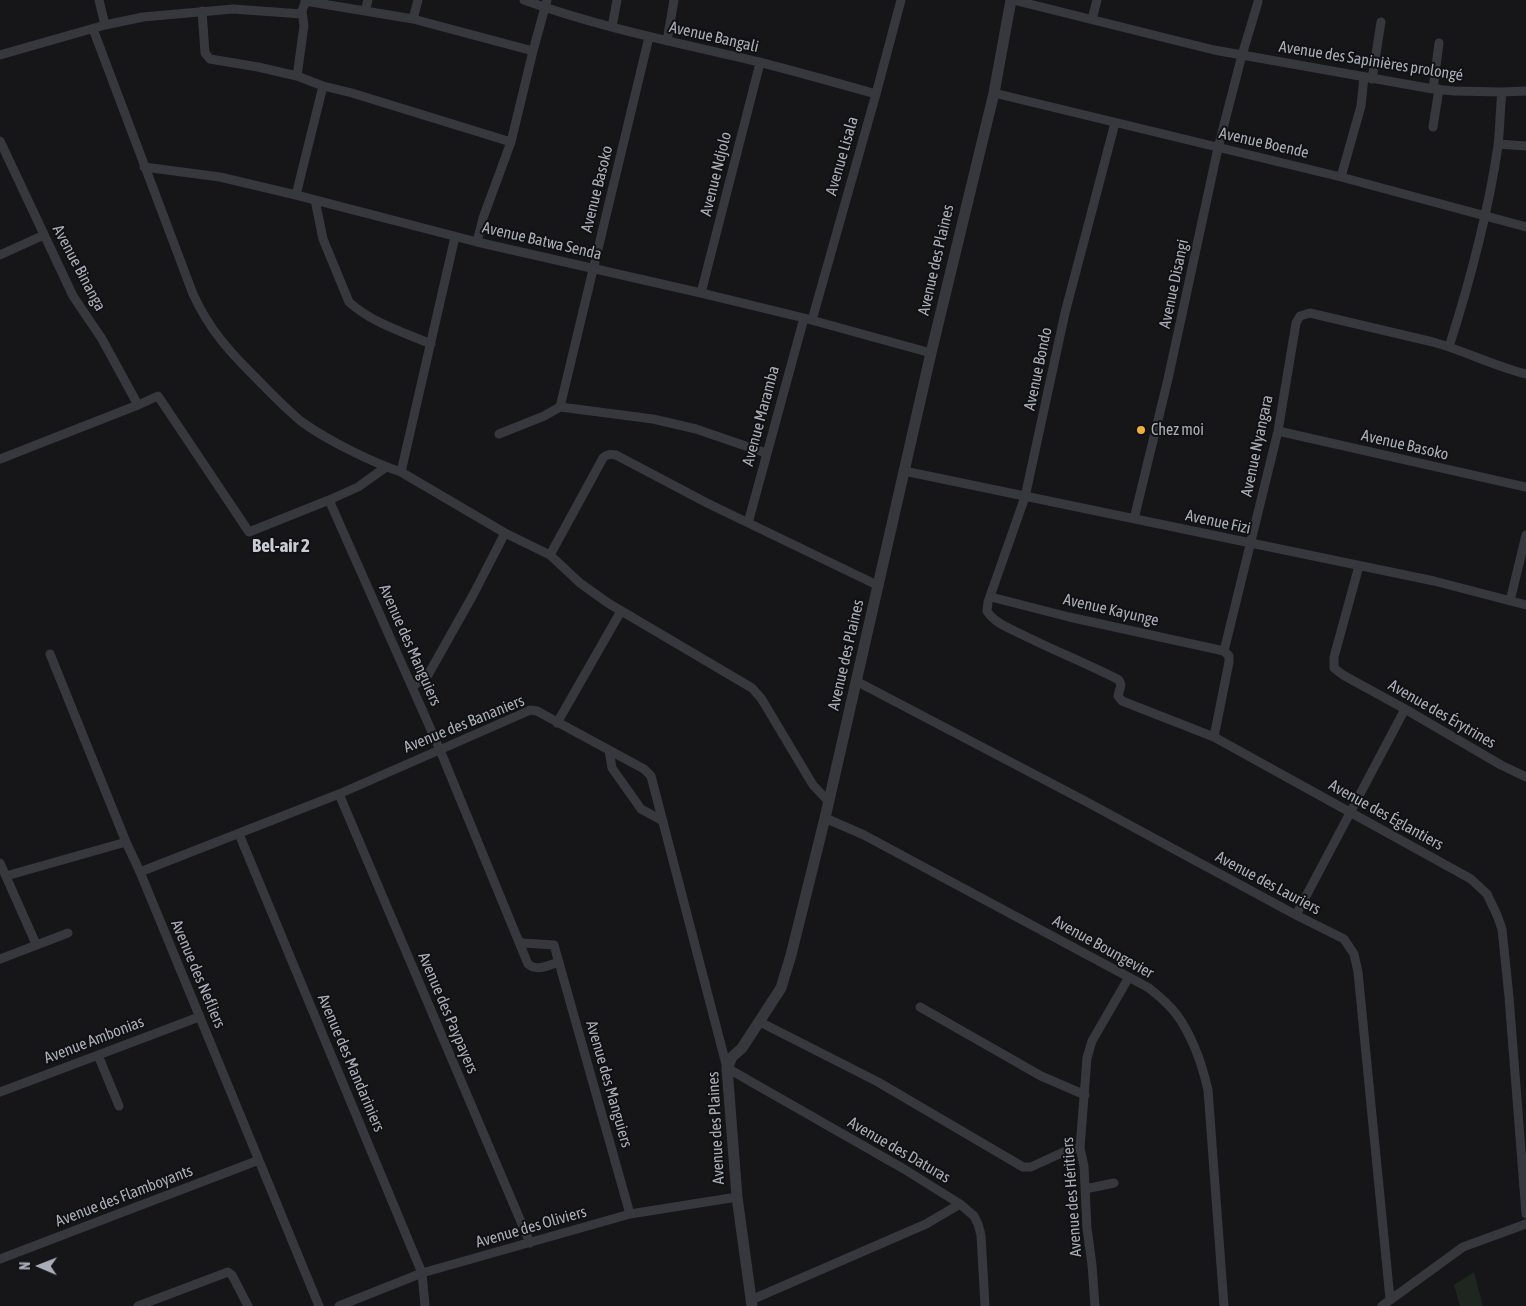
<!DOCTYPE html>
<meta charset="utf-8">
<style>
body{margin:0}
#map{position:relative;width:1526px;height:1306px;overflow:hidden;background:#161618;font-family:"Asap Condensed",sans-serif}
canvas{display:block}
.north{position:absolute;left:15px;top:1241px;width:50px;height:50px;-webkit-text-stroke:4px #111113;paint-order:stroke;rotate:271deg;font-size:14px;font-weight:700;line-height:20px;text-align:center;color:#a8adb8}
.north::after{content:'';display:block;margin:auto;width:18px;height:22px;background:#a8adb8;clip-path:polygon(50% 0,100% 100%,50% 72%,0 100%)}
</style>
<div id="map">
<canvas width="1526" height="1306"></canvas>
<div class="north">N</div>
</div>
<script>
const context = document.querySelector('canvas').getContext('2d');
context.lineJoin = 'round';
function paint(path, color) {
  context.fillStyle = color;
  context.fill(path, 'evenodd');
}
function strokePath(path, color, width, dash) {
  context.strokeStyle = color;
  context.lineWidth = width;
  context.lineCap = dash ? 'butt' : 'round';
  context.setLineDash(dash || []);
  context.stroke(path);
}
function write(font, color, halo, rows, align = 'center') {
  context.font = font + ' "Asap Condensed",sans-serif';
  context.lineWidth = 4;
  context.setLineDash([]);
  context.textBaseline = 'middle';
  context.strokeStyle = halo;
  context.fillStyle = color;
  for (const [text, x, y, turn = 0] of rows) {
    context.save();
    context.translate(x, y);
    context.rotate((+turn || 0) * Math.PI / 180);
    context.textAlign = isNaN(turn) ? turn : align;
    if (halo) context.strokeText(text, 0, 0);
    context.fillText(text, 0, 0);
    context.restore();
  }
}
paint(new Path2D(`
 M 1474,1272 L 1483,1306 L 1460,1306 L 1454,1285 Z`), '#1e261f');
strokePath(new Path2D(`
 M 99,0 L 105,25
 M 524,0 C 601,28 680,43 759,62 C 798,72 837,83 876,94
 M 1013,0 L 1214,50 L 1433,89 L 1454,91 L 1502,92 C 1500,110 1500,128 1498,146 C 1488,214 1470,281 1449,347
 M 305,1 L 413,19 L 533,51
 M 202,11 L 205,53 L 210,59 L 258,67 L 297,76 L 323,86 L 352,93 L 511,142
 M 365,11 L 368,0
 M 413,19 L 418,0
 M 1092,19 L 1097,0
 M 612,27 L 617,0
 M 93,29 L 193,294 C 209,329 228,350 255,377 C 270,392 285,408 302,422 C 327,440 371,462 401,472 L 505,533 L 550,555 L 580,583 L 608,603 L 752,688 L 761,698 L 813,785 L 829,802
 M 667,41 L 674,0
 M 0,55 L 105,25 L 143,17 L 233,9 L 302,14
 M 297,76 L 304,26 L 302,11 L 306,0
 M 1372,79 L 1381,22
 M 1433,89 L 1439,43
 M 1502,92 L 1526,91
 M 994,93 L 1341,177 L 1526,227
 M 1115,123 L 1065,313 L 1025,497 L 988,602 L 987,611 C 994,623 1011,629 1023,635 C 1055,651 1088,664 1119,680 L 1121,685 L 1118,696 L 1122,701 L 1214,737 L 1471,879 L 1487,894 L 1497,915 L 1502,929 L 1509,997 L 1526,1214
 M 1433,127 L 1439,89
 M 0,141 L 73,296 L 102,339 L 138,405
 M 1498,144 L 1526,146
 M 144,167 L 220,177 L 296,195 L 477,242 L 701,293 L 804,318 L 931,353
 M 1341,177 L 1361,106 L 1364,77
 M 296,195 L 323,86
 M 315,200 L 323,239 L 349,302 C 372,323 403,332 431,344
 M 477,242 L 483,218 L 511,142 L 533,51 L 547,0
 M 0,255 L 44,235
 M 701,293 L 760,63
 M 812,320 L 876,94 L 901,0
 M 560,407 L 649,37
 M 1278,431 L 1526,487
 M 499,434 L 544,416 L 560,407 L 653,419 L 696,429 L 766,453
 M 0,459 L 138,405 L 158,396 L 249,532 L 329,500 L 358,487 L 386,467
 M 904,471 L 1434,581 L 1526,605
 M 401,472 L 455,237
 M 329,500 L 440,750 L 528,964 C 537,972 549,965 559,962
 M 1134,519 L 1168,379 L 1218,148 L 1242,55 L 1258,2
 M 748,523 L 804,318
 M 550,555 L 603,458 C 607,454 610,454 616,455 L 707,503 L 879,586
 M 1359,566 L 1334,657 L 1334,668 L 1343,675 L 1405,709 L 1501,765 L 1526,777
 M 991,597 L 1069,617 L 1224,651
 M 1510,601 L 1526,535
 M 1224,651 L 1278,431 L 1296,323 L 1300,316 L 1310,313 L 1433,342 C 1465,351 1494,366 1526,374
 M 50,654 L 126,842 L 140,872 L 319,1306
 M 856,681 L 1085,801 L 1296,915 L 1344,939 L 1354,954 L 1358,972 L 1390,1299
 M 412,687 L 428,675 L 473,595 L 505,533
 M 557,723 L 621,611
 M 1214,737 L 1229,662 L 1229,656 L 1224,651
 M 609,750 L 612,768 L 641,809 L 663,821
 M 339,794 L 530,1243
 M 825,818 L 864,835 L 1149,988 C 1159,996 1169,1004 1177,1015 C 1192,1036 1202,1064 1208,1090 L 1224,1306
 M 239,834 L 422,1273 L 425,1306
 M 0,863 L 36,944
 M 140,872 L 339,794 L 526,712 L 530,710 L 537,711 L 644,769 L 651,776 L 727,1068 L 904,1169 L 960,1204 L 974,1216 L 978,1224 L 981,1235 L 985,1306
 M 6,876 L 126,842
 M 1296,915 L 1405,709
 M 519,941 L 523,943 L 554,945 L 630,1214
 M 0,959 L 68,933
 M 920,1007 L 1041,1076 L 1085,1095
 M 760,1022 L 878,1082 L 1023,1167 L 1031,1167 L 1068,1150 L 1080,1148
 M 98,1055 L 119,1106
 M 0,1092 L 199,1017
 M 1085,1189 L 1114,1183
 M 0,1259 L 259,1160
 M 751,1300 L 926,1224 L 960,1204
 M 138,1306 L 228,1272 L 232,1275 L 248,1306
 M 339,1306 L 422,1273 L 630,1214 L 737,1197
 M 1095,1306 L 1092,1265 L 1087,1228 L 1084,1166 L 1080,1148 L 1087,1058 L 1092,1041 L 1129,977
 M 1382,1306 L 1463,1247 L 1526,1224`), '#37383d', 9);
strokePath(new Path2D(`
 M 752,1306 L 737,1197 L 727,1068 L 732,1057 L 742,1048 L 781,988 L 791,955 L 825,818 L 931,353 L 994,93 L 1011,0`), '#37383d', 11);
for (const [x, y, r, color] of [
 [1141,430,5,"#f2b134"]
]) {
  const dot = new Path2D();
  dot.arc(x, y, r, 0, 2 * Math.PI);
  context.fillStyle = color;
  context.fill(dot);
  strokePath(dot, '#111113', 2);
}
write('16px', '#a8adb8', '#111113', [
 ["Avenue Bangali",714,37,13],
 ["Avenue des Sapinières prolongé",1371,61,9],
 ["Avenue Boende",1264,143,13],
 ["Avenue Lisala",842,156,-74],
 ["Avenue Ndjolo",716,174,-76],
 ["Avenue Basoko",597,189,-76],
 ["Avenue Batwa Senda",542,241,13],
 ["Avenue des Plaines",936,260,-77],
 ["Avenue Binanga",79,268,62],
 ["Avenue Disangi",1174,284,-78],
 ["Avenue Bondo",1038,369,-78],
 ["Avenue Maramba",761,416,-75],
 ["Avenue Basoko",1405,445,13],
 ["Avenue Nyangara",1257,446,-78],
 ["Avenue Fizi",1218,522,12],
 ["Avenue Kayunge",1111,610,13],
 ["Avenue des Manguiers",410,645,66],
 ["Avenue des Plaines",846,655,-77],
 ["Avenue des Érytrines",1442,714,30],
 ["Avenue des Bananiers",464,724,-22],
 ["Avenue des Églantiers",1386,815,29],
 ["Avenue des Lauriers",1268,883,28],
 ["Avenue Boungevier",1103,947,29],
 ["Avenue des Nefliers",198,974,67],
 ["Avenue des Paypayers",448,1013,67],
 ["Avenue Ambonias",94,1040,-21],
 ["Avenue des Mandariniers",351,1063,67],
 ["Avenue des Manguiers",609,1084,74],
 ["Avenue des Plaines",716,1128,-93],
 ["Avenue des Daturas",899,1150,30],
 ["Avenue des Flamboyants",124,1196,-21],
 ["Avenue des Héritiers",1072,1197,-94],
 ["Avenue des Oliviers",531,1227,-16]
]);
write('16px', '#a8adb8', '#111113', [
 ["Chez moi",1151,430]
], 'left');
write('bold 19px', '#c9ccd4', '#111113', [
 ["Bel-air 2",281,546]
]);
</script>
